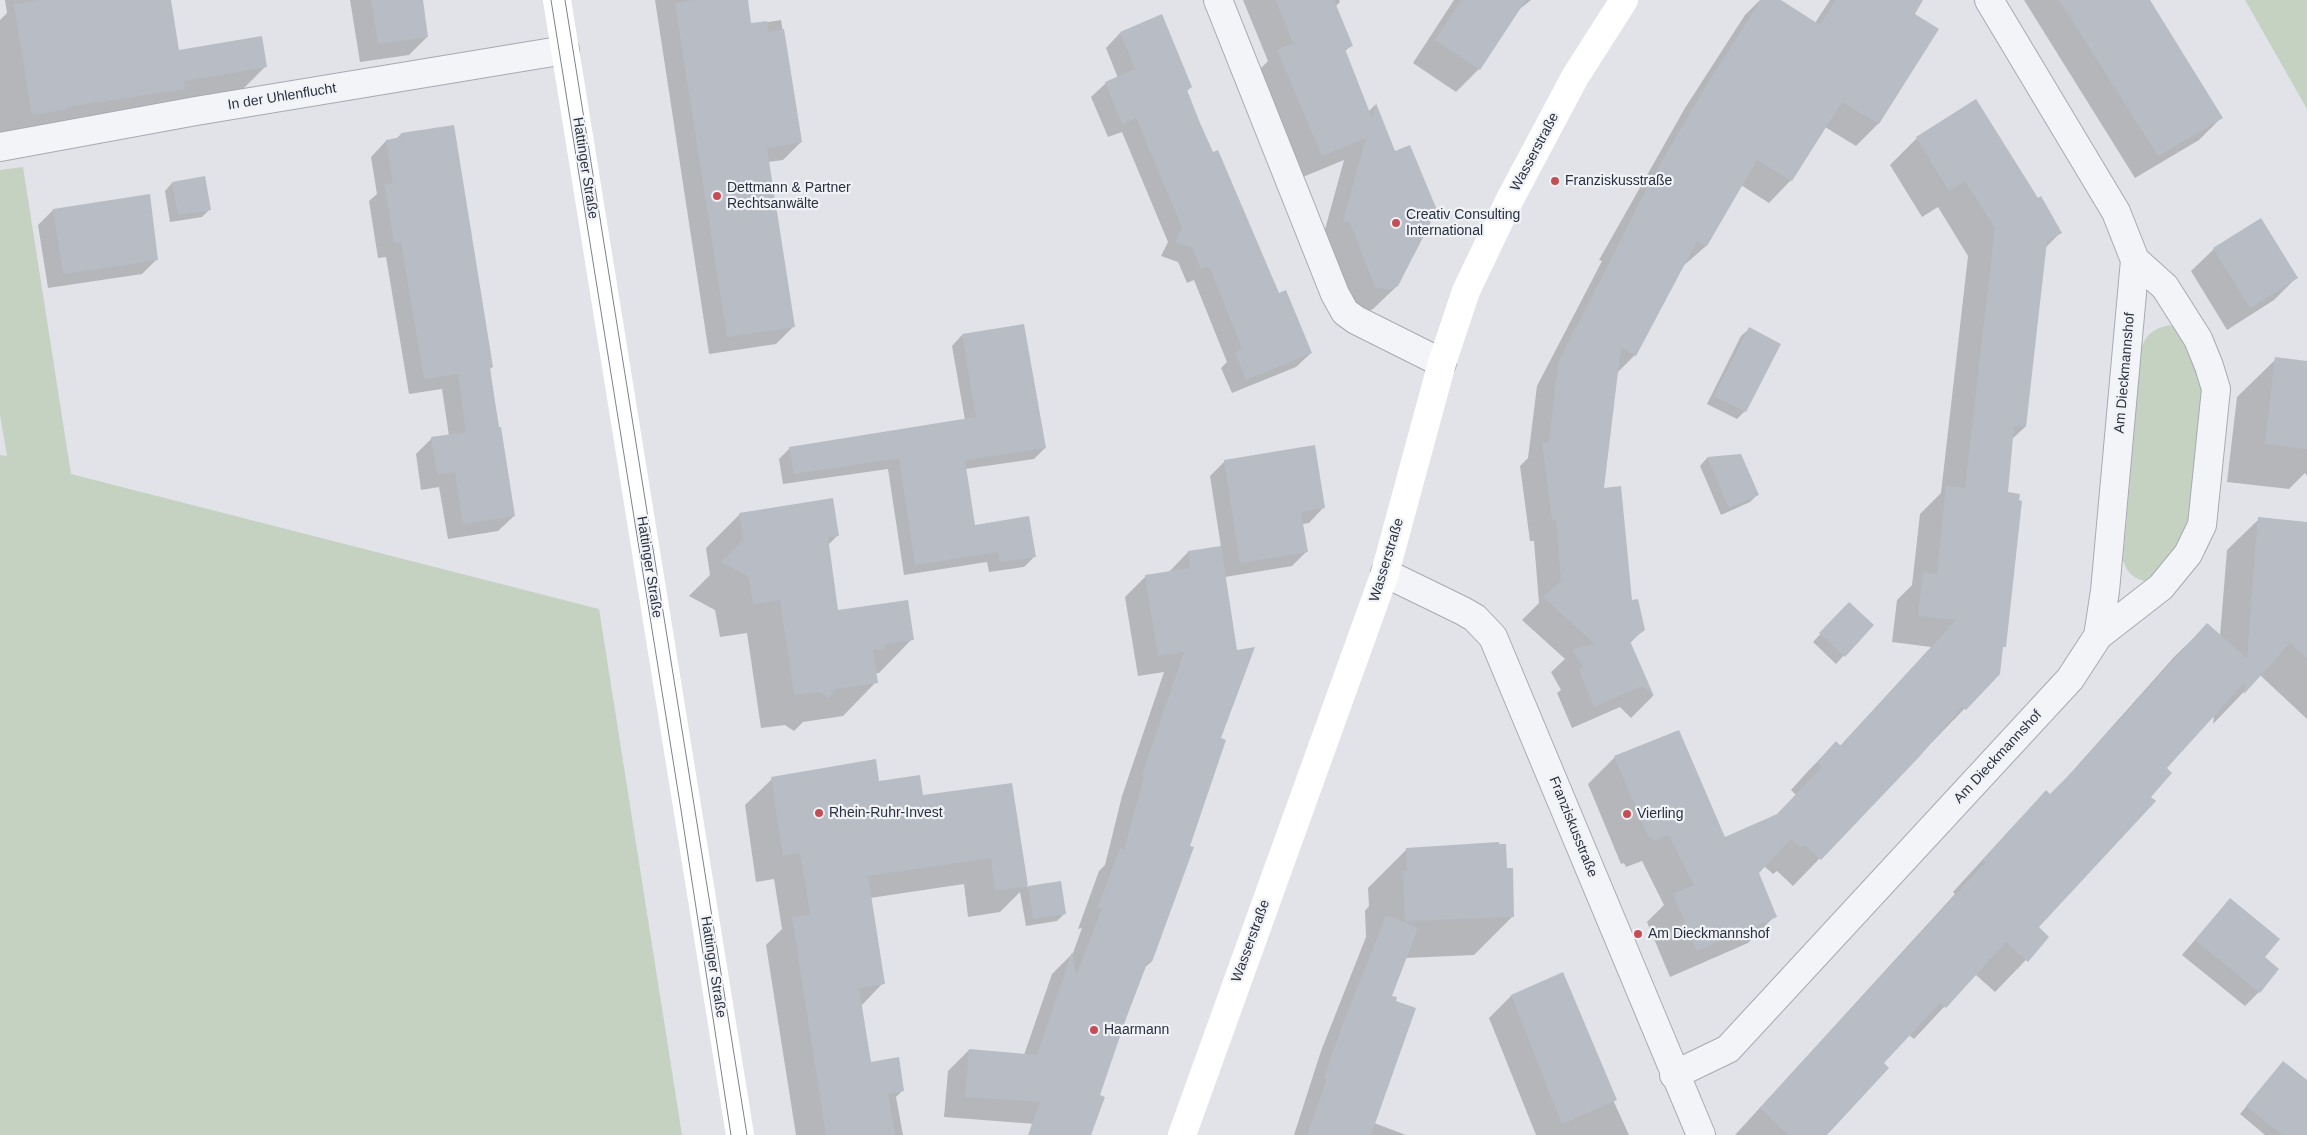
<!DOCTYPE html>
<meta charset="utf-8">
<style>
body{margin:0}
canvas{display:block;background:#e1e3e8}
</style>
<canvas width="2307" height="1135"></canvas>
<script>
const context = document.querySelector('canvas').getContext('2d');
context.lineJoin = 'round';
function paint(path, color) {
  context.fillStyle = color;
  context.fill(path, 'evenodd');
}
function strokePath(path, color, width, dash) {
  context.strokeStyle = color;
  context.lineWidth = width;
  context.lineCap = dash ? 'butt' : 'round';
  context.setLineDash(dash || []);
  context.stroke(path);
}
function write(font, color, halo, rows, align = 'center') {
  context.font = font + ' Arial,sans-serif';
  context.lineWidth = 4.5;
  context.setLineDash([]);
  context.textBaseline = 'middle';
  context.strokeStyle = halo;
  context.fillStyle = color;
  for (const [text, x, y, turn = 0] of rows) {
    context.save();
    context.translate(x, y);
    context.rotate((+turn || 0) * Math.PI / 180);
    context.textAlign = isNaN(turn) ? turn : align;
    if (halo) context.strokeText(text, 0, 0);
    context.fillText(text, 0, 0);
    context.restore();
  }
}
paint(new Path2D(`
 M 2245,0 L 2307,0 L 2307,109 Z
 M 23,167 L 71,474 L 599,609 L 682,1135 L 0,1135 L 0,455 L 7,456 L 0,415 L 0,170 Z
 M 2170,325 L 2177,330 L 2188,348 L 2200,381 L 2204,411 L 2193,515 L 2181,540 L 2156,576 L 2144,581 C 2131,577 2127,572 2123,560 L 2141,352 C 2144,335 2154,328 2170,325 Z`), '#c5d2c2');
paint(new Path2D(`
 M 5,0 L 169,0 L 178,52 L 266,66 L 235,97 L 0,134 L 0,20 L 7,13 Z
 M 350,0 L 421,0 L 427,37 L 409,55 L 360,62 Z
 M 655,0 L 746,0 L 750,25 L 781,20 L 801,142 L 783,160 L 768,162 L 794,326 L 776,344 L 709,354 Z
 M 1243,0 L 1339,0 L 1340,2 L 1336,6 L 1351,46 L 1344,52 L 1368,112 L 1375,105 L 1395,153 L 1397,286 L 1373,309 L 1364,313 L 1352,310 L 1321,244 L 1344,160 L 1298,179 L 1255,74 L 1268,61 Z
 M 1454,0 L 1531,0 L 1516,12 L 1479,69 L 1456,92 L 1413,63 Z
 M 1760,0 L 1778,0 L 1815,23 L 1830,0 L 1912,0 L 1913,14 L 1938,29 L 1878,124 L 1856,146 L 1825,127 L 1791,180 L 1769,203 L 1741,185 L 1706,246 L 1682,267 L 1635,355 L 1616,374 L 1603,489 L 1630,601 L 1643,630 L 1630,643 L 1653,696 L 1631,718 L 1620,707 L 1572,728 L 1557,693 L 1561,690 L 1551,672 L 1565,659 L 1522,620 L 1539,603 L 1534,541 L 1530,541 L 1520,466 L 1528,458 L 1537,386 L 1602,261 L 1599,260 L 1685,108 L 1745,15 Z
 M 2024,0 L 2149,0 L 2221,118 L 2199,140 L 2135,178 Z
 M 1120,33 L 1191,87 L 1186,92 L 1199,124 L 1278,295 L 1311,353 L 1296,367 L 1232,393 L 1221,368 L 1227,362 L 1194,280 L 1187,283 L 1178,262 L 1161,256 L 1168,242 L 1122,132 L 1108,137 L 1091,97 L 1106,83 L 1118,78 L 1106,48 Z
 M 401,134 L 492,367 L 489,370 L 514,516 L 498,531 L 448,539 L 439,487 L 421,490 L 416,454 L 432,438 L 449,436 L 442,389 L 409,394 L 386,257 L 378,258 L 369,201 L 377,194 L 371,157 L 386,141 L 396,139 Z
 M 1917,138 L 2037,199 L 2060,233 L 2045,248 L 2025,427 L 2011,440 L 2006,493 L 2004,646 L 2002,649 L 1999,673 L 1793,886 L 1777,871 L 1773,874 L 1764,866 L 1757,873 L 1775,916 L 1748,943 L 1670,977 L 1647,922 L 1664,905 L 1642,861 L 1626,867 L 1624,863 L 1621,864 L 1588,784 L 1615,757 L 1724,839 L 1775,817 L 1796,795 L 1791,790 L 1809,770 L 1836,743 L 1840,746 L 1931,647 L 1892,642 L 1897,600 L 1912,585 L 1920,514 L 1941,493 L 1968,256 L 1938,207 L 1922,217 L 1890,165 Z
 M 172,183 L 210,209 L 202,217 L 170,222 L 165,191 Z
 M 53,210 L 157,259 L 142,274 L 48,288 L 38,225 Z
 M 2214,249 L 2296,278 L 2274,300 L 2227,330 L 2191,271 Z
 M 1749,329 L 1779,344 L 1745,411 L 1737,419 L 1707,404 L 1741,336 Z
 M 962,335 L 1045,448 L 1034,459 L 965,469 L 974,526 L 1035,556 L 1024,567 L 989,572 L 987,562 L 904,575 L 888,469 L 783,484 L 779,459 L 790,448 L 965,420 L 952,346 Z
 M 2276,359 L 2307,362 L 2307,476 L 2305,473 L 2289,489 L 2227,482 L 2237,397 Z
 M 1740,455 L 1757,495 L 1750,502 L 1721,515 L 1700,466 L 1707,458 Z
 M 1225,461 L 1323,508 L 1309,523 L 1302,524 L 1306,552 L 1292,566 L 1225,577 L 1220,739 L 1188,846 L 1192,848 L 1151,962 L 1143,969 L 1074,1127 L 944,1117 L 948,1071 L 969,1050 L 1024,1055 L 1052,974 L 1073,953 L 1082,928 L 1078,929 L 1099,871 L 1105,865 L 1122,796 L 1164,672 L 1138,676 L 1125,597 L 1146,576 L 1168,573 L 1188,552 L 1221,547 L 1210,476 Z
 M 740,514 L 838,535 L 828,545 L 837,612 L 912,639 L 879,673 L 875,673 L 876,682 L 843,716 L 803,722 L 794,731 L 785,725 L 761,728 L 747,633 L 720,637 L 715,610 L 689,596 L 710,575 L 706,548 Z
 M 2259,519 L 2307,523 L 2307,719 L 2260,675 L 2213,724 L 2214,715 L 2166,768 L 2037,928 L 2048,937 L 1995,992 L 1975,974 L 1914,1039 L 1909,1035 L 1882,1063 L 1825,1135 L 1735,1135 L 1955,894 L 1953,892 L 2015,824 L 2046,792 L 2050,795 L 2052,794 L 2175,656 L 2207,625 L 2220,636 L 2227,550 Z
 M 1849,603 L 1872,625 L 1836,664 L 1813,642 Z
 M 772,779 L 878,782 L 922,797 L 1011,784 L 1027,887 L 1060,882 L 1065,913 L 1057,921 L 1026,926 L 1020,892 L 1000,912 L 968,917 L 964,884 L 870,898 L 883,983 L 861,1006 L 870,1063 L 902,1091 L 896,1097 L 903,1135 L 796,1135 L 766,945 L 782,929 L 774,879 L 756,882 L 745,805 Z
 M 1407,849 L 1506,869 L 1513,916 L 1474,955 L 1405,958 L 1390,996 L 1374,1123 L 1406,1135 L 1294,1135 L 1321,1051 L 1366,937 L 1365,911 L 1369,906 L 1368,888 Z
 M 2230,899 L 2259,992 L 2245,1006 L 2182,955 Z
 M 1562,974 L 1615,1100 L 1614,1102 L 1629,1135 L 1536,1135 L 1489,1018 L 1511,996 Z
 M 2283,1062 L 2307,1081 L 2307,1135 L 2265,1135 L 2240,1114 Z`), '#0003');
paint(new Path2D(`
 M 40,0 L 171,0 L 179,50 L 262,36 L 267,67 L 184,81 L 185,89 L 66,107 L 67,109 L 32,115 L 14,4 Z
 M 371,0 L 423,0 L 428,37 L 378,44 Z
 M 696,0 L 748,0 L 751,23 L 767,21 L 768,32 L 784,29 L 802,142 L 767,148 L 795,327 L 727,337 L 675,3 Z
 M 1276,0 L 1334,0 L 1353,46 L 1345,49 L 1372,118 L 1376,103 L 1395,151 L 1410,145 L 1437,210 L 1398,286 L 1389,290 L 1375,287 L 1350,223 L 1343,221 L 1366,138 L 1322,156 L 1277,50 L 1293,43 Z
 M 1461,0 L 1526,0 L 1480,70 L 1435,40 Z
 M 1761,0 L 1781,0 L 1820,25 L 1836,0 L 1923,0 L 1915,14 L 1939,29 L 1879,124 L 1842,102 L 1792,181 L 1757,160 L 1707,246 L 1697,241 L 1636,356 L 1621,347 L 1604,488 L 1621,486 L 1632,600 L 1638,599 L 1645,630 L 1630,641 L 1654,696 L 1642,686 L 1594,707 L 1579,670 L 1583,667 L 1572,649 L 1595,644 L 1543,597 L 1561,581 L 1556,519 L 1552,520 L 1542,442 L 1549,443 L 1558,363 L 1649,184 L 1707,84 Z
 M 2059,0 L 2150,0 L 2223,118 L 2158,156 Z
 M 1162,14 L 1192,87 L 1187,90 L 1200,123 L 1213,152 L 1218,150 L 1279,293 L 1286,290 L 1312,353 L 1246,380 L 1235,352 L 1242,349 L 1209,266 L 1201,269 L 1192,247 L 1175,242 L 1182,227 L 1136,118 L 1122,124 L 1105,82 L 1135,69 L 1120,32 Z
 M 1976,99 L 2038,198 L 2041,196 L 2062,233 L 2047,241 L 2026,427 L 2014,426 L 2008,492 L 2020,494 L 2019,500 L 2022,501 L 2006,647 L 2003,647 L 2000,674 L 1966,710 L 1962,707 L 1920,756 L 1821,860 L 1805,845 L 1801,848 L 1791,839 L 1759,873 L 1777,917 L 1697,951 L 1673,894 L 1694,885 L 1669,835 L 1653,841 L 1651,837 L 1649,838 L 1614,756 L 1679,730 L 1725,837 L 1777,814 L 1822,767 L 1817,762 L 1836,741 L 1841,746 L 1956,620 L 1918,616 L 1923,572 L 1937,574 L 1946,486 L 1965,488 L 1995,228 L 1965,181 L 1949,191 L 1916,137 Z
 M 454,125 L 493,367 L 490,368 L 494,395 L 499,427 L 501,427 L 515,516 L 463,524 L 455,472 L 437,474 L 431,437 L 466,432 L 458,374 L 424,379 L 401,242 L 394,243 L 384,184 L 393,183 L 386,140 L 401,137 L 401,133 Z
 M 205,176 L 211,210 L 178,215 L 172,182 Z
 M 150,194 L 158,260 L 63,274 L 53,209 Z
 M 2261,218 L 2298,278 L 2250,308 L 2213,248 Z
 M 1024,324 L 1046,448 L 965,460 L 975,525 L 1029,516 L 1036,557 L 1000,562 L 998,552 L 915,565 L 899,458 L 794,474 L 789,447 L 976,417 L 962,334 Z
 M 1749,327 L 1781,344 L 1746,412 L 1714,396 Z
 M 2275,357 L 2307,361 L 2307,449 L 2265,444 Z
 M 1315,445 L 1325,508 L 1301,512 L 1308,552 L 1240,563 L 1224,460 Z
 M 1741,454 L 1759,495 L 1729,508 L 1707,457 Z
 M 833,498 L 839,536 L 828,537 L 838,610 L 908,600 L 914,640 L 885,644 L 885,649 L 873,650 L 878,683 L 836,689 L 828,698 L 820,692 L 794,695 L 780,600 L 753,604 L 749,577 L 721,562 L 743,540 L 739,513 Z
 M 2258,517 L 2307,522 L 2307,658 L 2290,643 L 2244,694 L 2245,682 L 2167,768 L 2172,773 L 2151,797 L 2156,801 L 2039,927 L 2049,937 L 2028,962 L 2006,942 L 1946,1008 L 1940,1003 L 1884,1063 L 1889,1068 L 1827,1135 L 1788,1135 L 1760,1108 L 1986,862 L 1983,860 L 2046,790 L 2050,794 L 2075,769 L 2207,623 L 2247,658 Z
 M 1221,546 L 1237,650 L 1255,647 L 1221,738 L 1226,740 L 1190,846 L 1194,847 L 1152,962 L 1148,961 L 1127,1016 L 1100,1095 L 1105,1097 L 1091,1135 L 1028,1135 L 1040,1102 L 965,1097 L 969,1049 L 1037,1055 L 1072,952 L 1076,976 L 1102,908 L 1097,909 L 1120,848 L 1124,850 L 1144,776 L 1142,775 L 1184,652 L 1158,656 L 1145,575 L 1190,568 L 1188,551 Z
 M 1849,602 L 1874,625 L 1845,657 L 1819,633 Z
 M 876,759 L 879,781 L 920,775 L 923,795 L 1012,783 L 1028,886 L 995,891 L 991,858 L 868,876 L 885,984 L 859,988 L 871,1062 L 899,1057 L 904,1091 L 888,1094 L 895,1135 L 826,1135 L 792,917 L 810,914 L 800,853 L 783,856 L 771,777 Z
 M 1499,842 L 1499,844 L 1506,844 L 1507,868 L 1513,868 L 1514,917 L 1405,921 L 1403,871 L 1407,870 L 1406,848 Z
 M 1061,881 L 1066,914 L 1033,919 L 1028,886 Z
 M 2230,898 L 2280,939 L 2265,957 L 2279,969 L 2260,993 L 2195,940 Z
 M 1386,915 L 1418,928 L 1392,996 L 1397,997 L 1396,1001 L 1416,1008 L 1399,1056 L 1371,1135 L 1307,1135 L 1327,1079 L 1324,1078 L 1341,1029 Z
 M 1563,972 L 1617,1100 L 1562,1124 L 1511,995 Z
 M 2283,1061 L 2307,1080 L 2307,1135 L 2282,1135 L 2246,1106 Z`), '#b8bcc5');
const minor = new Path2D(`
 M 1218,0 L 1335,294 L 1345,312 L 1356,320 L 1442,363
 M 0,147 L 196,111 L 565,50
 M 1385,573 L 1463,611 L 1475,618 L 1493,637 L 1701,1135
 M 2098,636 L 2161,587 L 2188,554 L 2202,525 L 2207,477 L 2216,389 L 2209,366 L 2198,339 L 2165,287 L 2135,260
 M 1674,1075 L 1728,1049 L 2070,679 L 2098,636 L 2105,591 L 2135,260 L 2116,212 L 1989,0`);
strokePath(minor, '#a6aab2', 30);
strokePath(minor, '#f3f4f7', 28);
strokePath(new Path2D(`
 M 557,0 L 740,1135
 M 1182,1135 L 1385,573 L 1442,363 L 1466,291 L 1509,201 L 1575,77 L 1624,0`), '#fff', 28);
strokePath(new Path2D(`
 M 551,0 L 681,810 L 731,1135
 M 565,0 L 747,1135`), '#7b8291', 1);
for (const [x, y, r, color] of [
 [1555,181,5,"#c54e56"],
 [717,196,5,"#c54e56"],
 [1396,223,5,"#c54e56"],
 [819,813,5,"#c54e56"],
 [1627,814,5,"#c54e56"],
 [1638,934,5,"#c54e56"],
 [1094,1030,5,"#c54e56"]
]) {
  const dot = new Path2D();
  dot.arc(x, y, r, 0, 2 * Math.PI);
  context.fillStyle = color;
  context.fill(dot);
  strokePath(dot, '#f0f2f6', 2);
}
write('14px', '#2a303f', '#f0f2f6', [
 ["In der Uhlenflucht",282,97,-9],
 ["Wasserstraße",1535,152,-62],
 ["Hattinger Straße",585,168,81],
 ["Am Dieckmannshof",2125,373,-85],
 ["Wasserstraße",1387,560,-73],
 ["Hattinger Straße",649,567,81],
 ["Am Dieckmannshof",1998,757,-47],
 ["Franziskusstraße",1573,827,68],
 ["Wasserstraße",1251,941,-70],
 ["Hattinger Straße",713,967,81]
]);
write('14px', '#2a303f', '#f0f2f6', [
 ["Franziskusstraße",1565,181],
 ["Dettmann & Partner",727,188],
 ["Rechtsanwälte",727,204],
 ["Creativ Consulting",1406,215],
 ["International",1406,231],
 ["Rhein-Ruhr-Invest",829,813],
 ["Vierling",1637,814],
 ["Am Dieckmannshof",1648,934],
 ["Haarmann",1104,1030]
], 'left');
</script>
